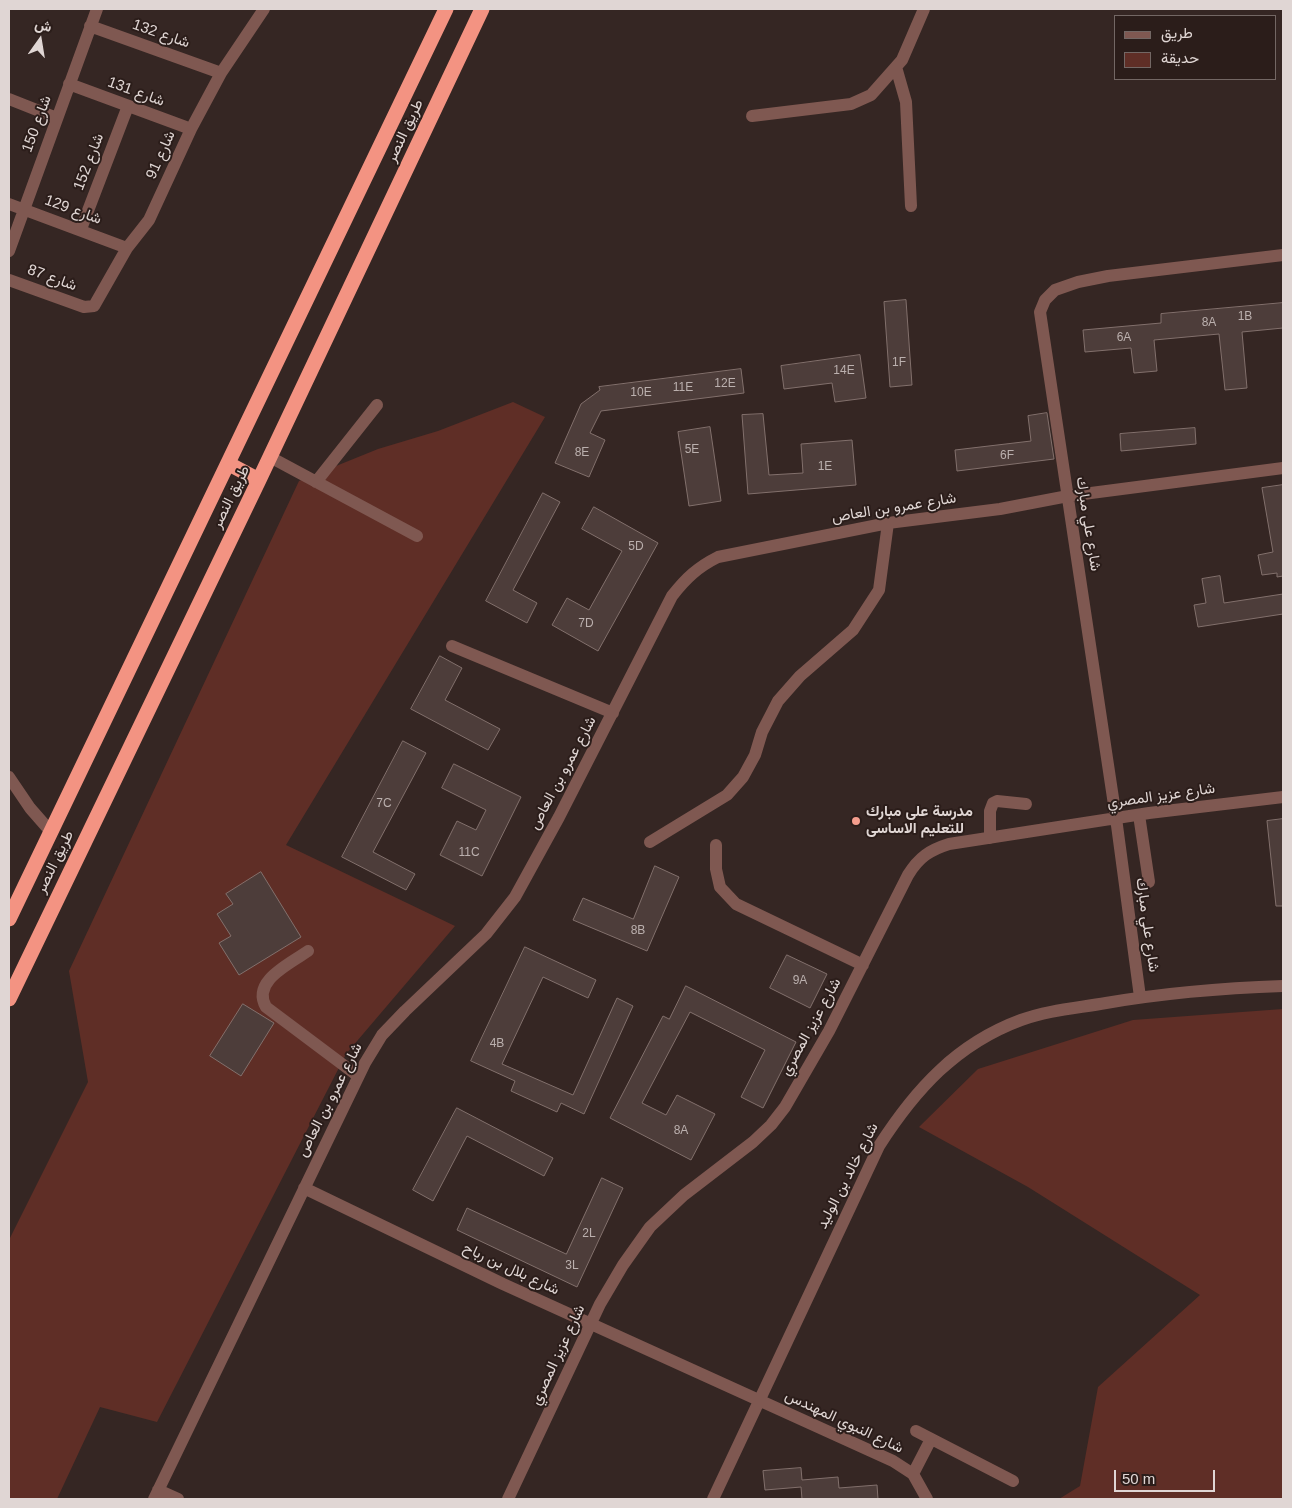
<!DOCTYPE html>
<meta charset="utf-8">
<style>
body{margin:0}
#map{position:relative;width:1292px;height:1508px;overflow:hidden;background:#352623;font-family:Helvetica,Vazirmatn,sans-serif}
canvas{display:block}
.frame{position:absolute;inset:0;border:10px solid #e0d6d4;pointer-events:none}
.legend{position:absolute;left:1114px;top:15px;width:162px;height:65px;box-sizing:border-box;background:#2b1d1a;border:1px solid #736764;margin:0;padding:6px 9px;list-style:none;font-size:15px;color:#e0d6d4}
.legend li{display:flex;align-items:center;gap:10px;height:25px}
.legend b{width:25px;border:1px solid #736764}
.north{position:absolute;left:15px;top:15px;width:50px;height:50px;-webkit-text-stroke:4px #2b1d1a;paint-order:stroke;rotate:13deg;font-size:14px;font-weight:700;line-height:20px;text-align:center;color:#e0d6d4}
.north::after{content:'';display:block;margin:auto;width:18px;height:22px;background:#e0d6d4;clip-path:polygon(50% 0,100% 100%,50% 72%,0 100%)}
.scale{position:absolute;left:1114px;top:1470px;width:101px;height:22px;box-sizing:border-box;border:2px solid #e0d6d4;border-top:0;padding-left:6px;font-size:15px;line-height:18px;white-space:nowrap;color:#e0d6d4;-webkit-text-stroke:4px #2b1d1a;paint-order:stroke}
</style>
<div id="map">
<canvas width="1292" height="1508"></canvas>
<div class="frame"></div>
<ul class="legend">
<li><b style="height:6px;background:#7f5851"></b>طريق</li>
<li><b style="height:14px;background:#5f2e26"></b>حديقة</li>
</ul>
<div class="north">ش</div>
<div class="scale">50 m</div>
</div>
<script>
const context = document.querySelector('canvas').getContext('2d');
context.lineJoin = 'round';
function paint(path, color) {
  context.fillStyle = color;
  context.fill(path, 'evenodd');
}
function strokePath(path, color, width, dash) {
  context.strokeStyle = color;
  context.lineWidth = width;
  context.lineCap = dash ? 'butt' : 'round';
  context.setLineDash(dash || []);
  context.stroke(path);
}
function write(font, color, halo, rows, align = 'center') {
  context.font = font + ' Helvetica,Vazirmatn,sans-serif';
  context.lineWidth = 4;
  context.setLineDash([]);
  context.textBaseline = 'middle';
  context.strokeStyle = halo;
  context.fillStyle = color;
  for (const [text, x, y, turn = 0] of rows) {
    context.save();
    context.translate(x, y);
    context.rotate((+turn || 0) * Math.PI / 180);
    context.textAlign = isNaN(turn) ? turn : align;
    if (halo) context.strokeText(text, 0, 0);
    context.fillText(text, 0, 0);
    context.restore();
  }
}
paint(new Path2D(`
 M 513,402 L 545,417 L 286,845 L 455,926 L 346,1054 L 157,1422 L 100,1407 L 57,1499 L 9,1499 L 9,1240 L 88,1082 L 69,971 L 299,481 L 378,449 L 438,431 Z
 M 1283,1009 L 1283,1499 L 1059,1499 L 1080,1486 L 1098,1387 L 1200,1295 L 1028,1187 L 919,1127 L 978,1069 L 1133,1020 Z`), '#5f2e26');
const building = new Path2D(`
 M 906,300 L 912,385 L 890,387 L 884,302 Z
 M 1283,303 L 1283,328 L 1242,332 L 1247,388 L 1225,390 L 1219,334 L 1154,340 L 1157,371 L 1134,373 L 1131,348 L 1085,352 L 1083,330 L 1161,323 L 1161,314 Z
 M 860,355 L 866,398 L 835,402 L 832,383 L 784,389 L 781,366 Z
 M 741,369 L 744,393 L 601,411 L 590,433 L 605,440 L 589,477 L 555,463 L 581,404 L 600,390 L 599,387 Z
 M 1047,413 L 1054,459 L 957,471 L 955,450 L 1031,441 L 1028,416 Z
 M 763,414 L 769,475 L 803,473 L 801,444 L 852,440 L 856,485 L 748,494 L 742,415 Z
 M 710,427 L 721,501 L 689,506 L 678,432 Z
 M 1195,428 L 1196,444 L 1121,451 L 1120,434 Z
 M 1283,485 L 1283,576 L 1277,577 L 1277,573 L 1262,575 L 1258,555 L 1273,552 L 1262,488 Z
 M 543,493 L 560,502 L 513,590 L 537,603 L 527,623 L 486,601 Z
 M 594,507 L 658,543 L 598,651 L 552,625 L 567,598 L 589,610 L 622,551 L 582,529 Z
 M 1220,576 L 1224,603 L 1283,594 L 1283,614 L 1198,627 L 1194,605 L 1206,603 L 1202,579 Z
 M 440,656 L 462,668 L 445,700 L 500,729 L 488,750 L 411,709 Z
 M 403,741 L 426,753 L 373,852 L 415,874 L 406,890 L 342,857 Z
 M 454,764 L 521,797 L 482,876 L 440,855 L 457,821 L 476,830 L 486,810 L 442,788 Z
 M 1283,819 L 1283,906 L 1276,906 L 1267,821 Z
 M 655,866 L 679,877 L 647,951 L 573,920 L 583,898 L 633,919 Z
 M 261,872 L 301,937 L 239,975 L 219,943 L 231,936 L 217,914 L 233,904 L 226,894 Z
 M 525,947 L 596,980 L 588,998 L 543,977 L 502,1064 L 573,1095 L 617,998 L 633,1006 L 584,1114 L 561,1103 L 557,1112 L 511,1091 L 515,1081 L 471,1061 Z
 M 787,955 L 827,974 L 810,1008 L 770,988 Z
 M 686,986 L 796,1042 L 763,1108 L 741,1097 L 765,1050 L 690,1012 L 642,1103 L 666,1115 L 677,1095 L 715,1114 L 691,1160 L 610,1118 L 663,1016 L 669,1019 Z
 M 243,1004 L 274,1023 L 241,1076 L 210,1056 Z
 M 457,1108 L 553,1158 L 544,1176 L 467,1136 L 433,1201 L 413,1190 Z
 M 602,1178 L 623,1188 L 577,1287 L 457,1230 L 467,1208 L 566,1254 Z
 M 801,1468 L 802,1480 L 838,1477 L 839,1488 L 877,1485 L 878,1499 L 802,1499 L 801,1487 L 765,1490 L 763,1471 Z`);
paint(building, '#4d3d3a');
strokePath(building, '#82706c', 1);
strokePath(new Path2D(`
 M 90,26 L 221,73
 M 896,67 L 906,102 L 911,206
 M 69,84 L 191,129
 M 9,99 L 57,118
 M 752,116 L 851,104 L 871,95 L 902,60 L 924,9
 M 9,204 L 127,248
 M 81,229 L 128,106
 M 9,251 L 97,9
 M 9,280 L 84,307 L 94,306 L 127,248 L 149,220 L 191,129 L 221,73 L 264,9
 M 270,457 L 417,536
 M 316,482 L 377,405
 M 452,646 L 613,713
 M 9,777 L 30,808 L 51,832
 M 1139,815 L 1149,882
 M 990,838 L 990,811 L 993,803 L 997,801 L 1026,804
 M 650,842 L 727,795 L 743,777 L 755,755 L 762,732 L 778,701 L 800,676 L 853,630 L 879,590 L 888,523
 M 716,845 L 716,869 L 720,887 L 736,904 L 863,965
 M 308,951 C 290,964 251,981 266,1007 L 358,1076
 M 1140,997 L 1116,818 L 1040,312 L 1045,300 L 1055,290 L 1078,282 L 1108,276 L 1283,255
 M 304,1188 L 503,1284 L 893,1461 L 913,1474 L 927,1499
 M 916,1431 L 1013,1481
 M 913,1474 L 931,1439
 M 158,1490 L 178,1499
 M 154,1499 L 365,1063 L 382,1035 L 405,1011 L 486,934 L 515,897 L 559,817 L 672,596 C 686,578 698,567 718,557 L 888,523 L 1000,509 L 1068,496 L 1283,468
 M 508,1499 L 600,1304 L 623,1265 L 650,1227 L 684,1195 L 753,1142 L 771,1125 L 785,1107 L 829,1031 L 908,875 C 919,857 930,850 949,844 L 1149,813 L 1283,797
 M 713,1499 L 879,1146 C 915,1090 956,1044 1021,1020 C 1048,1010 1078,1008 1106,1003 C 1164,993 1224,988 1283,986`), '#7f5851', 12);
strokePath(new Path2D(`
 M 229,464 L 259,480
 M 9,919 L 446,9
 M 9,999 L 259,480 L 482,9`), '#f39382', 15);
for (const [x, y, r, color] of [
 [856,821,5,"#f49d8d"]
]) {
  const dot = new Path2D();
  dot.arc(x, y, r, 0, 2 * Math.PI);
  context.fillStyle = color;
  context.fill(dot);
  strokePath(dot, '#2b1d1a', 2);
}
write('12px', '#bbb0ae', null, [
 ["1B",1245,317],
 ["8A",1209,323],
 ["6A",1124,338],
 ["1F",899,363],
 ["14E",844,371],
 ["12E",725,384],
 ["11E",683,388],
 ["10E",641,393],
 ["5E",692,450],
 ["8E",582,453],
 ["6F",1007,456],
 ["1E",825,467],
 ["5D",636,547],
 ["7D",586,624],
 ["7C",384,804],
 ["11C",469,853],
 ["8B",638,931],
 ["9A",800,981],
 ["4B",497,1044],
 ["8A",681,1131],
 ["2L",589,1234],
 ["3L",572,1266]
]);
write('15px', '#e0d6d4', '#2b1d1a', [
 ["شارع 132",161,34,19],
 ["شارع 131",136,92,20],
 ["شارع 150",37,124,-70],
 ["طريق النصر",405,131,-65],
 ["شارع 91",161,155,-66],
 ["شارع 152",89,162,-69],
 ["شارع 129",73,210,20],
 ["شارع 87",52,278,20],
 ["طريق النصر",231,497,-64],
 ["شارع عمرو بن العاص",894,508,-9],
 ["شارع علي مبارك",1088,524,81],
 ["شارع عمرو بن العاص",563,773,-62],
 ["شارع عزيز المصري",1161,796,-8],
 ["طريق النصر",55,862,-64],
 ["شارع علي مبارك",1147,925,82],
 ["شارع عزيز المصري",811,1027,-61],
 ["شارع عمرو بن العاص",330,1100,-63],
 ["شارع خالد بن الوليد",848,1176,-63],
 ["شارع بلال بن رباح",511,1269,25],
 ["شارع عزيز المصري",558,1355,-65],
 ["شارع النبوي المهندس",844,1422,25]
]);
write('bold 15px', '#e0d6d4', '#2b1d1a', [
 ["مدرسة على مبارك",866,812],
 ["للتعليم الاساسى",866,829]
], 'left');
</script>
